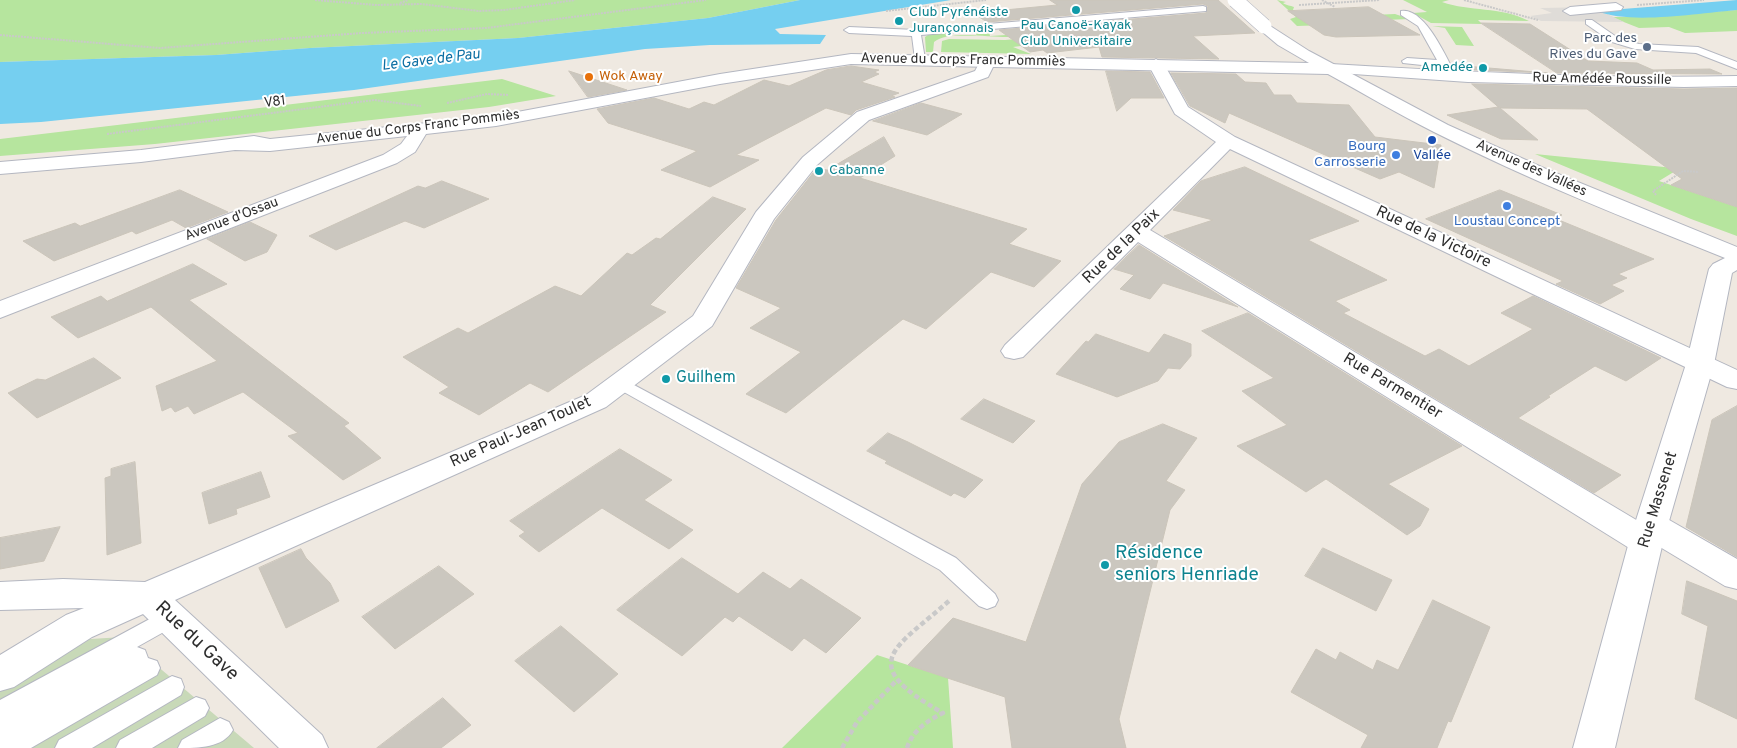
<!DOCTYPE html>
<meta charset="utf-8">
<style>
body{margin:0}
canvas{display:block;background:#efe9e1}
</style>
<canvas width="1737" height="748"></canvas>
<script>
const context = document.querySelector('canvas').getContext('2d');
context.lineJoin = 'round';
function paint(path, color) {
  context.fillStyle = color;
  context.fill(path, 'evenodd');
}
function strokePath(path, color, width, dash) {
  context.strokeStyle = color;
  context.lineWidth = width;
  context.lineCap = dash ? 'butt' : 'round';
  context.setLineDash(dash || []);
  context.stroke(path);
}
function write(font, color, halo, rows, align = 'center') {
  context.font = font + ' Overpass,sans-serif';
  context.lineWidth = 4;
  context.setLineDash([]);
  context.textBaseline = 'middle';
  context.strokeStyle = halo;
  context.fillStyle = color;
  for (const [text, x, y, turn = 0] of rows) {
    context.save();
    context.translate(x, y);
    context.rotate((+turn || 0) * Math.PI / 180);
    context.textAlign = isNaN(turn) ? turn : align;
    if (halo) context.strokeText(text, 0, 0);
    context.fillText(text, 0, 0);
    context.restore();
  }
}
paint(new Path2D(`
 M 0,0 L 800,0 L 708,18 L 518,38 L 310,48 L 216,55 L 0,62 Z
 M 1277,0 L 1286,2 L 1283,3 C 1287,6 1290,5 1294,7 L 1293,10 L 1307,18 L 1395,14 L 1410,19 L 1383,20 L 1384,23 L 1297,26 L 1290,19 L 1296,17 Z
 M 1403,0 L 1449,0 L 1442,2 C 1470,12 1500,6 1529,21 L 1478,20 L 1482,24 L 1431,23 L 1413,13 L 1427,12 Z
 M 1737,10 L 1737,31 L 1685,33 L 1669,27 L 1639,28 L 1611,17 L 1641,17 Z
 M 1432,26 L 1462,27 L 1474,46 L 1456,45 L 1445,28 Z
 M 977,31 L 989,32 L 990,36 L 1069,31 C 1050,33 1030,35 1011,37 C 992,38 948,30 934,42 L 933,52 L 926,52 L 925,37 L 928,35 L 950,32 L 951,36 L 976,36 Z
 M 1059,35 L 1089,37 L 1013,47 L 1031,54 L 941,52 L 942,41 L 949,39 L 1005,40 Z
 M 502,79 L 556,96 L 489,107 L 155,144 L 0,156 L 0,139 Z
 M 1535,154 L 1684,169 L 1677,170 L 1659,181 L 1737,207 L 1737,236 L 1691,219 Z
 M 877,655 L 948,678 L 953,748 L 782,748 Z`), '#b6e59e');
paint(new Path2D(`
 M 123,637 L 254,748 L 0,748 L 0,685 L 74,640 Z`), '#c8d9b8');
paint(new Path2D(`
 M 1593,7 L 1624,22 L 1541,21 L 1530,16 L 1552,13 L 1540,8 Z`), '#dfdcd8');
paint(new Path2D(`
 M 800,0 L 951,0 L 775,29 L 780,34 L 826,35 L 820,44 L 710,45 L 645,49 L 354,90 L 41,122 L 0,124 L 0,62 L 216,55 L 310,48 L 518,38 L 708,18 Z
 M 1737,0 L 1737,10 C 1699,13 1630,25 1597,11 Z`), '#75cff0');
const building = new Path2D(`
 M 1050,0 L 1218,0 L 1255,33 L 1193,36 L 1219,59 L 1102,57 L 1099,47 L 1047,53 L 1043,50 L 1030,52 L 999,30 L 1206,13 L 1208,6 L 1203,4 L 987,22 L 973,13 L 1057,5 Z
 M 1369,7 L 1420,35 L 1336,37 L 1324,35 L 1288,11 Z
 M 1481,23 L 1530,24 L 1588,61 L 1637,63 L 1653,70 L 1710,69 L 1722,74 L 1557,73 Z
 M 1453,65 L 1548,73 L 1455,69 Z
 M 851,66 L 879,70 L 874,72 L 879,74 L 861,82 L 899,93 L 891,96 L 895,97 L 856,110 L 851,115 L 826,108 L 736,155 L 759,160 L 710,187 L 661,170 L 697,151 L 608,123 L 597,109 L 654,98 L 689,109 L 704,102 L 714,105 L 764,80 L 789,86 L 826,70 Z
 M 569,71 L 627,90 L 588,97 Z
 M 1106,71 L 1150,72 L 1164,98 L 1131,98 L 1117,111 Z
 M 1171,73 L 1236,74 L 1245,82 L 1266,83 L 1274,95 L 1291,95 L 1297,103 L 1349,105 L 1375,137 L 1441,145 L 1434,188 L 1399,172 L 1380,179 L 1229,113 L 1225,123 L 1190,106 Z
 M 1472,84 L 1684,89 L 1737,88 L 1737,207 L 1671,185 L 1682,179 L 1587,109 L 1500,108 L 1538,140 L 1501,139 L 1447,115 L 1498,107 Z
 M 921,103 L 962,114 L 927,135 L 873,121 Z
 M 884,137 L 895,156 L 860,178 L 1027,229 L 1009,244 L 1061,261 L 1034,287 L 991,272 L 926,329 L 903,319 L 786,413 L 746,394 L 801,352 L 750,328 L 781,308 L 736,288 L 776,220 L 817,168 L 827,170 Z
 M 1245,167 L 1359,221 L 1308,240 L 1387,280 L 1335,301 L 1350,310 L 1343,313 L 1425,356 L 1439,349 L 1469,366 L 1533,329 L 1501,313 L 1533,296 L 1661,358 L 1626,381 L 1595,366 L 1548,396 L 1550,397 L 1518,418 L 1621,475 L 1594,493 L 1164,236 L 1213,220 L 1173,210 L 1201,181 Z
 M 442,181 L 489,199 L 424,228 L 405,221 L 336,250 L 309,236 L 418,186 L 425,188 Z
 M 180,190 L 228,212 L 186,228 L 172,220 L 136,234 L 132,231 L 54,261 L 23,241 L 75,223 L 80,226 Z
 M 1500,190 L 1562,215 L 1554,218 L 1654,259 L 1618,274 L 1627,278 L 1611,285 L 1624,291 L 1600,304 L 1556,284 L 1563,281 L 1426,219 Z
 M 713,197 L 746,209 L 650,305 L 666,312 L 548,392 L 530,383 L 479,415 L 439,393 L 449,387 L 403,357 L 458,328 L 468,333 L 555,286 L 581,296 L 627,253 L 632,255 L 656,238 L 660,239 Z
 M 250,222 L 277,235 L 267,252 L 245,261 L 207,239 Z
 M 1139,245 L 1238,307 L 1163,283 L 1150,299 L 1120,289 L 1134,275 L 1114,269 Z
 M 193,264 L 227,284 L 189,300 L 349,423 L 344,426 L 381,458 L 343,480 L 288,436 L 298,433 L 243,392 L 194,414 L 188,406 L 175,412 L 171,407 L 162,411 L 156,386 L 217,361 L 151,307 L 78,338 L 51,317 L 101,296 L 107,301 Z
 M 1248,313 L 1462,446 L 1388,484 L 1429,509 L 1420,526 L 1407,535 L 1326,479 L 1306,492 L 1237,446 L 1287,425 L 1242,391 L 1274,378 L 1202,331 Z
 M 1096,334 L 1149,353 L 1164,334 L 1191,344 L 1191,356 L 1180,369 L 1168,368 L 1158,381 L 1117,397 L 1056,374 L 1086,341 L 1088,342 Z
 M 94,358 L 121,378 L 37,418 L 8,393 L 37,379 L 45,380 Z
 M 984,399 L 1035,421 L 1013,443 L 961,419 Z
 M 1737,406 L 1737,557 L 1686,527 L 1712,420 Z
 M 1163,424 L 1197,438 L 1166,481 L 1185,490 L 1170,510 L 1119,719 L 1126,748 L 1012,748 L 1005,697 L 908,665 L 953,618 L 1026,642 L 1082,484 L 1119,442 Z
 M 888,433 L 908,442 L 983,480 L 965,498 L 954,493 L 951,496 L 885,463 L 887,461 L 867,451 Z
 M 620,449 L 672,480 L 644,500 L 693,530 L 669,549 L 602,508 L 539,552 L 519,536 L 525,532 L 510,521 Z
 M 135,462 L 141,543 L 107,555 L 105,478 L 111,476 L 111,469 Z
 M 261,472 L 270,497 L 236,509 L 237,514 L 209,524 L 202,493 Z
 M 60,527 L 44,561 L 0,569 L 0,538 Z
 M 1323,548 L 1392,580 L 1376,611 L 1305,576 Z
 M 301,549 L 306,558 L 330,583 L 339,601 L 286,628 L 259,568 Z
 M 682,558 L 738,594 L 763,572 L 790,589 L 801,579 L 861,618 L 826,653 L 804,638 L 792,651 L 739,616 L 733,622 L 725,617 L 682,656 L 617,610 Z
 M 439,566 L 474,594 L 395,649 L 362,617 Z
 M 1687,581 L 1737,601 L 1737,719 L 1695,699 L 1708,626 L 1682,614 Z
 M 1433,600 L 1490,627 L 1451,722 L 1448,721 L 1437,748 L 1361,748 L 1368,735 L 1291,692 L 1316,649 L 1336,660 L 1340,652 L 1373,670 L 1377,660 L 1398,670 Z
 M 561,626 L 618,674 L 574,712 L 515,661 Z
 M 443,698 L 471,725 L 441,748 L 377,748 Z`);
paint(building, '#cbc7bf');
strokePath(building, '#cbc5ba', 1);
const lane = new Path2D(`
 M 1203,6 L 1206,7 L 1206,11 L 921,35 L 925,59 L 920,62 L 915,59 L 912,36 L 849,33 L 844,30 L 849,27 L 916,30 Z
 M 1401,11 C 1425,7 1447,59 1456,76 L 1455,78 L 1447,78 L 1441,67 L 1403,63 L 1402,61 L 1407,58 L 1437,60 L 1418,26 L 1401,15 Z
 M 1586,20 L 1592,20 L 1618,38 L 1639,44 L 1698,47 L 1737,62 L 1737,69 L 1696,53 L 1635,49 L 1612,42 L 1586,24 Z
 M 621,378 L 956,558 L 995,594 L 998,600 L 995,606 L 987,609 L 979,606 L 940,570 L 615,387 L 612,383 L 615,379 Z
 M 170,608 L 178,610 L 182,617 L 178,624 L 137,647 L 145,650 L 148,658 L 157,661 L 160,668 L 157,675 L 31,748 L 0,748 L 0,700 Z
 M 172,676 L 181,679 L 184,687 L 181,695 L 92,748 L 55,748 L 59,740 Z
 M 196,697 L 205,700 L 209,708 L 205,716 L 152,748 L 116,748 L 120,740 Z
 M 220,718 L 229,722 L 233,730 C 223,748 199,748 178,748 L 182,740 Z`);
const street = new Path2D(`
 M 1616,3 L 1623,7 L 1621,10 L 1570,15 L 1563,11 L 1570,7 Z
 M 988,56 L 996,61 L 988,77 L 869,120 L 817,165 L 774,219 L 712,326 L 606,407 L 175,600 L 322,735 L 328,748 L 279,748 L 143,614 L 92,637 L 14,687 L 0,691 L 0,655 L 66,615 L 84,608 L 0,610 L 0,582 L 63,579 L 145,582 L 586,395 L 693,316 L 756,212 L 803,157 L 857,112 L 975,71 L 982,58 Z
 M 1156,59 L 1164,64 L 1188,107 L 1235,137 L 1737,370 L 1737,389 L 1727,387 L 1230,149 L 1150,230 L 1638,521 L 1640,517 L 1652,514 L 1664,517 L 1737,559 L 1737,589 L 1725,586 L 1660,547 L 1658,551 L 1646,555 L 1634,551 L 1138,242 L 1023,357 L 1014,359 L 1005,357 L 1001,351 L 1005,345 L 1216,142 L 1175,114 L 1148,64 Z
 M 1331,64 C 1466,72 1602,79 1737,76 L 1737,86 L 1684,87 L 1468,82 L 1325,72 L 1323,69 L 1325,66 Z`);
const secondary = new Path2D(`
 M 1264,22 L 1309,51 L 1448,125 L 1546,169 L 1737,247 L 1737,270 L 1732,273 L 1714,364 L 1663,542 L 1615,748 L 1573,748 L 1629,542 L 1686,364 L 1709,269 L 1713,264 L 1725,258 C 1627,219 1529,180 1434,132 C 1398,114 1363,93 1328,74 L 851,64 L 720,84 L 496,126 L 426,134 L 415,152 L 397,163 L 0,318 L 0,301 L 383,155 L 401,144 L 407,136 L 270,151 L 235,150 L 141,162 L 0,174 L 0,162 L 141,150 L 254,136 L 270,139 L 496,116 L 720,74 L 851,54 L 1309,63 L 1278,45 L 1259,29 L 1257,26 Z`);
strokePath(lane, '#b4b7c1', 2);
strokePath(street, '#b4b7c1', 2);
strokePath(secondary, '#b4b7c1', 2);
strokePath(new Path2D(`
 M 315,0 L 376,5 L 421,4 L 479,11 L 504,10 L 575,0
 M 1322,0 L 1335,7
 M 1464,0 L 1538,20
 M 400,3 L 408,0
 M 1299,5 L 1380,0
 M 1637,5 L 1704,0
 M 886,11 L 986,0
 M 0,35 L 160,48 L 362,33 L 486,28 L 706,0
 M 447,103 L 487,94 L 509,95
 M 107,134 L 374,100 L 421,106
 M 1656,195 L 1653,191 L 1683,171 L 1699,172`), '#c9c9c9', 2, [2, 1]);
strokePath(new Path2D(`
 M 842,748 L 857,722 L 896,681
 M 907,748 C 913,730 927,721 943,713 C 854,663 895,649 950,600`), '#c9c9c9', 4.5, [5, 3]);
paint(lane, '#fff');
paint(street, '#fff');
paint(secondary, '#fff');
const secondaryBridge = new Path2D(`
 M 1235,0 L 1264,26`);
strokePath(secondaryBridge, '#b4b7c1', 16, []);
strokePath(secondaryBridge, '#fff', 15);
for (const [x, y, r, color] of [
 [1076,10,5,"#0f9aa8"],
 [899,21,5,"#0f9aa8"],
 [1647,47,5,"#5c6f8a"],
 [1483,68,5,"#0f9aa8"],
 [589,77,5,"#e8710a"],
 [1432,140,5,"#1a4fb4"],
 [1396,155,5,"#3f7fe0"],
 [819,171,5,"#0f9aa8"],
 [1507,206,5,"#3f7fe0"],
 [666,379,5,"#0f9aa8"],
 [1105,565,5,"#0f9aa8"]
]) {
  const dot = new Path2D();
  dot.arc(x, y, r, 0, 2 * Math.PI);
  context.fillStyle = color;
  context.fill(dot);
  strokePath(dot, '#fff', 2);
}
write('14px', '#0d838f', '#fff', [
 ["Club Pyrénéiste",909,13],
 ["Jurançonnais",909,29],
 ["Pau Canoë-Kayak",1076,26,"center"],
 ["Club Universitaire",1076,42,"center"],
 ["Amedée",1473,68,"right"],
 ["Cabanne",829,171]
], 'left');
write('14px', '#4e5e75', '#fff', [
 ["Parc des",1637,39],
 ["Rives du Gave",1637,55]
], 'right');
write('14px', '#2e2e2e', '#fff', [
 ["Avenue du Corps Franc Pommiès",963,61,1],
 ["Rue Amédée Roussille",1602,80,1],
 ["V81",275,103,-7],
 ["Avenue du Corps Franc Pommiès",418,128,-7],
 ["Avenue des Vallées",1531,169,24],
 ["Avenue d'Ossau",232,220,-21]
]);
write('14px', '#c56008', '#fff', [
 ["Wok Away",599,77]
], 'left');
write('14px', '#366cbe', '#fff', [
 ["Bourg",1386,147],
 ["Carrosserie",1386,163],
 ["Loustau Concept",1507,222,"center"]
], 'right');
write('14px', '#164399', '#fff', [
 ["Vallée",1432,156]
]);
write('italic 15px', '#0d6fa3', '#fff', [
 ["Le Gave de Pau",431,61,-7]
]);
write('16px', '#2e2e2e', '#fff', [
 ["Rue de la Victoire",1433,238,25],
 ["Rue de la Paix",1122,247,-44],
 ["Rue Parmentier",1392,387,31],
 ["Rue Paul-Jean Toulet",521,433,-24],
 ["Rue Massenet",1659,500,-73]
]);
write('16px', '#0d838f', '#fff', [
 ["Guilhem",676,379]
], 'left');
write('19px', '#0d838f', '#fff', [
 ["Résidence",1115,554],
 ["seniors Henriade",1115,576]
], 'left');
write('19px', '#2e2e2e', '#fff', [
 ["Rue du Gave",196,642,43]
]);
</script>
